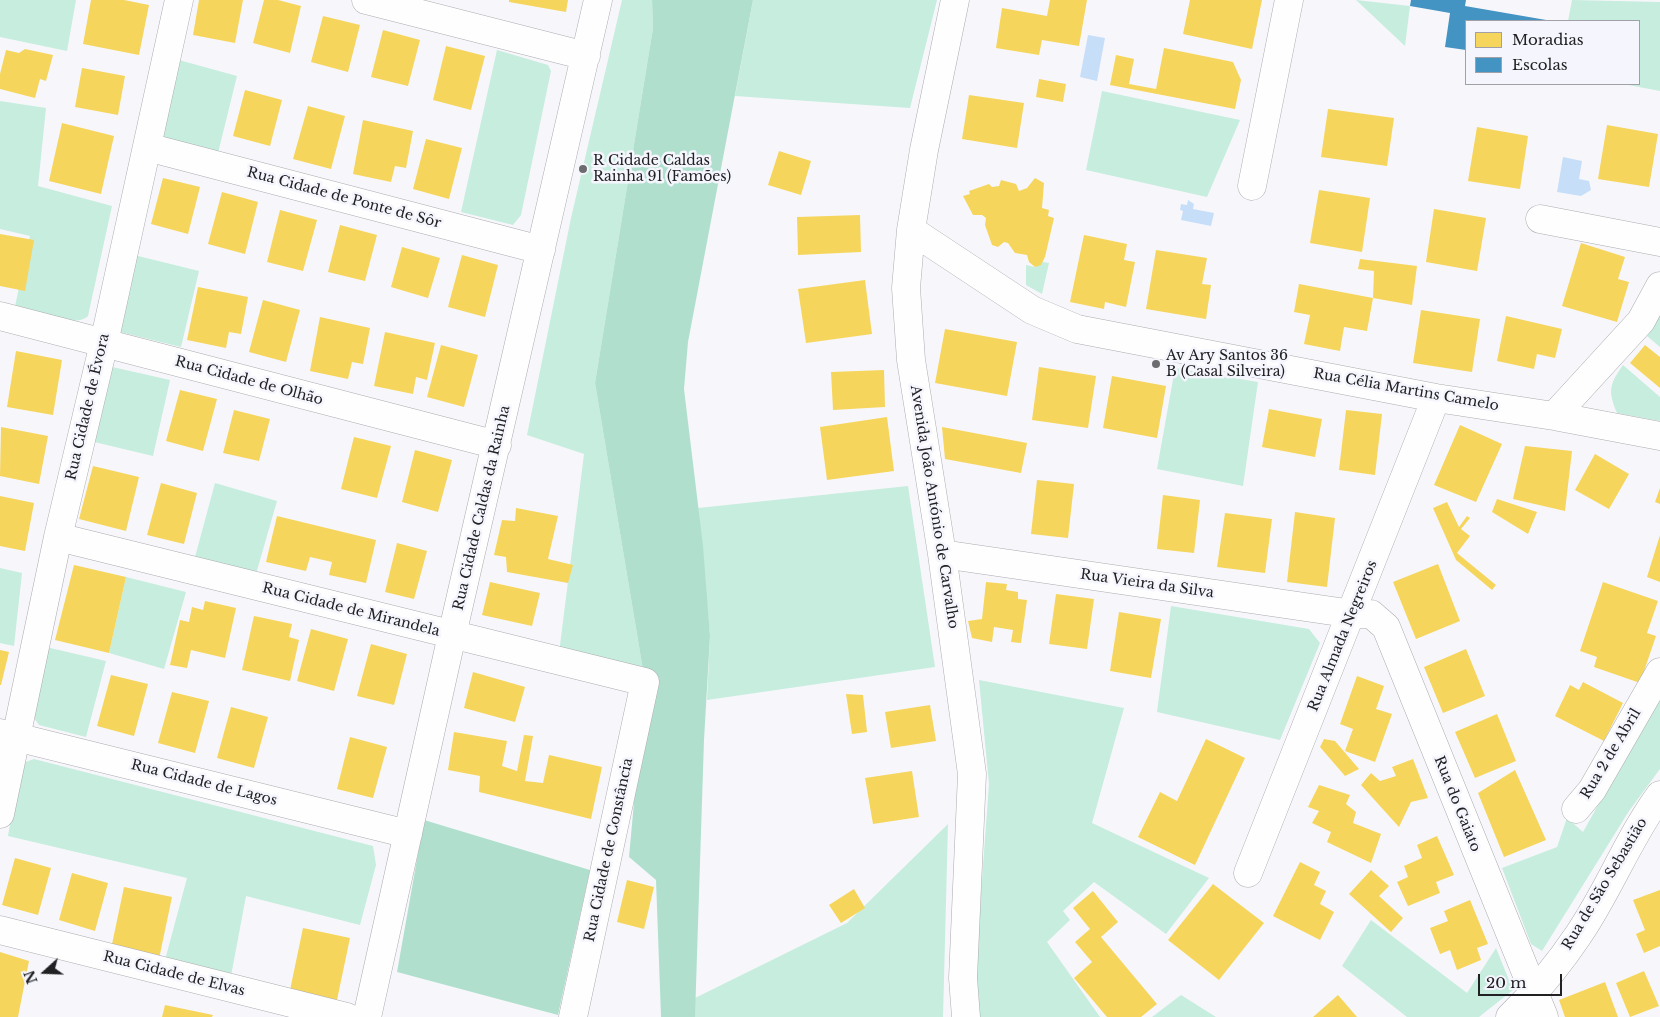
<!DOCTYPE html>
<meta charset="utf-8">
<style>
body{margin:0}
#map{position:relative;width:1660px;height:1017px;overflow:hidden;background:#f7f7fb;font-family:"Libre Baskerville",serif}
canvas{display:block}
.legend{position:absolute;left:1465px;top:20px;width:175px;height:65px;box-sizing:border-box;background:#f5f5fd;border:1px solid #a0a0a6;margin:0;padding:6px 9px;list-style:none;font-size:15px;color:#212124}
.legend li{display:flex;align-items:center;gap:10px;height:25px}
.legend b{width:25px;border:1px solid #a0a0a6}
.north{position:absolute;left:20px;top:947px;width:50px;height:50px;-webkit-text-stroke:4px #f5f5fd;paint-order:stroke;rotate:250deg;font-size:14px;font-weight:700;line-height:20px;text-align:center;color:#212124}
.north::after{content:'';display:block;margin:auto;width:18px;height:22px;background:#212124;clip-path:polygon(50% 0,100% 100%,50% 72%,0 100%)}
.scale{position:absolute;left:1478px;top:974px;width:84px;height:22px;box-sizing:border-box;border:2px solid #212124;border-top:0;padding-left:6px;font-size:15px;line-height:18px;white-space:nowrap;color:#212124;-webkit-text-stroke:4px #f5f5fd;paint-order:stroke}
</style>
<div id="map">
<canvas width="1660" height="1017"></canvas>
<ul class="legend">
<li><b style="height:14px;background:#f6d55c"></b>Moradias</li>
<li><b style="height:14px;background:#4393c3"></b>Escolas</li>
</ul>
<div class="north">N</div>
<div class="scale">20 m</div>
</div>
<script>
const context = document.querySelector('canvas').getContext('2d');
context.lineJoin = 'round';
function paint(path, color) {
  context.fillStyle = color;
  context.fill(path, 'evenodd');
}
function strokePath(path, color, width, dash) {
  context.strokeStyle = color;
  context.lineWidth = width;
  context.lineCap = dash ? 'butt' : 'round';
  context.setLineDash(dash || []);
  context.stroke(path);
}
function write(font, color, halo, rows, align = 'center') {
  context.font = font + ' "Libre Baskerville",serif';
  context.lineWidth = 5;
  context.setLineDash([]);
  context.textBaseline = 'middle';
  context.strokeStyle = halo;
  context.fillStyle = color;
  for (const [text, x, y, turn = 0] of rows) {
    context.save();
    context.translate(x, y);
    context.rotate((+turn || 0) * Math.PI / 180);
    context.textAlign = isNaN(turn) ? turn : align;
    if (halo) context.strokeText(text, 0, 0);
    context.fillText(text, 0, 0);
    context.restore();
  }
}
paint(new Path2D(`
 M 0,0 L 76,0 L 67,51 L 0,37 Z
 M 622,0 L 652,0 L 653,28 L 595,383 L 645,682 L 558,661 L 584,454 L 527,435 L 571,218 Z
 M 753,0 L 937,0 L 910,108 L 735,96 Z
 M 1356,0 L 1410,6 L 1405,46 Z
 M 1572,0 L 1660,2 L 1660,91 L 1623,84 L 1639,84 L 1639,21 L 1568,21 Z
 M 497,50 L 548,65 L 551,71 L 521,215 L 513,225 L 461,212 Z
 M 179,60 L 237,76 L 218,153 L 159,138 Z
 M 1102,91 L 1240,120 L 1207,197 L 1086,170 Z
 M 0,101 L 46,108 L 38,186 L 112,206 L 88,316 C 77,328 30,314 14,311 L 30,236 L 0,229 Z
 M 134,255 L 199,271 L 181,347 L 116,331 Z
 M 1043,262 L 1049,263 L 1042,294 L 1026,285 L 1026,265 L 1035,267 Z
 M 1660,314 L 1660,347 L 1647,336 Z
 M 1623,365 L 1660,397 L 1660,421 L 1617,413 C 1608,391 1609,385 1623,365 Z
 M 108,366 L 170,380 L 153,456 L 90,441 Z
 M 1175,368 L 1258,382 L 1243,486 L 1157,469 Z
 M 215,483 L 277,501 L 256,574 L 195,557 Z
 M 908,486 L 935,667 L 707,700 L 710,636 L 698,508 Z
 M 0,568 L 22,573 L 14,646 L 0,643 Z
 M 126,577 L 186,592 L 164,669 L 109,653 Z
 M 1171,606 L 1309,629 L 1320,643 L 1280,740 L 1157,712 Z
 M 46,647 L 106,661 L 86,737 L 39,725 L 34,718 Z
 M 979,680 L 1124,708 L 1092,823 L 1209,878 L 1166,934 L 1094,882 L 1063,911 L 1070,920 L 1047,942 L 1100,1017 L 979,1017 L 974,989 L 989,784 Z
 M 1660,694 L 1660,769 L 1629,811 L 1542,951 L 1531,944 L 1502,868 L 1557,847 L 1567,818 L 1583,832 Z
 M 34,759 L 373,846 L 376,865 L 360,925 L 246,896 L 231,976 L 165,960 L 187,878 L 8,836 L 20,764 Z
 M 948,824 L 943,1017 L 695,1017 L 695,998 L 847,923 Z
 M 1371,920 L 1467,993 L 1496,948 L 1513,990 L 1479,1017 L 1407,1017 L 1342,966 Z
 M 1181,995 L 1216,1017 L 1152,1017 Z`), '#c6eddd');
paint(new Path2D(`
 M 652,0 L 753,0 L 688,342 L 684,389 L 703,546 L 710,636 L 704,740 L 695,1017 L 661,1017 L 656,880 L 629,857 L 645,682 L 595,383 L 653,28 Z
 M 424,820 L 590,870 L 558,1015 L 397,972 Z`), '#b0e0cd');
paint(new Path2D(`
 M 1088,35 L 1105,38 L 1097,81 L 1080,77 Z
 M 1563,157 L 1582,161 L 1579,179 L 1589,181 L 1591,190 L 1581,196 L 1557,192 Z
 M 1188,200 L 1194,204 L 1193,209 L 1214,213 L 1211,226 L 1181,220 L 1183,211 L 1180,210 L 1181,204 L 1187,205 Z`), '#c7def9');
paint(new Path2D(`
 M 91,0 L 124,0 L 149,5 L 139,55 L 83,44 Z
 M 199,0 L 243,0 L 235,43 L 193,35 Z
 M 264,0 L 278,0 L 301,6 L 290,53 L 253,43 Z
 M 509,0 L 568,0 L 566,12 L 509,2 Z
 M 1050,0 L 1087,0 L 1079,46 L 1042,40 L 1039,55 L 996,48 L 1002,8 L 1047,16 Z
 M 1190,0 L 1262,0 L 1252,49 L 1183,34 Z
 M 323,16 L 360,25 L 348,72 L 311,62 Z
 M 383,30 L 420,40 L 408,86 L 371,77 Z
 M 446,46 L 485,56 L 471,110 L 433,100 Z
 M 1164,48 L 1233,62 L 1241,80 L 1235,109 L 1110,85 L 1116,55 L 1134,59 L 1129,84 L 1156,89 Z
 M 25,49 L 53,55 L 46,81 L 40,79 L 35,98 L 0,89 L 0,74 L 6,50 L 19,53 Z
 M 82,68 L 125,76 L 118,115 L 75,107 Z
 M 1039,79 L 1066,84 L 1063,102 L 1036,97 Z
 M 245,90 L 282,100 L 270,146 L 233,136 Z
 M 969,95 L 1024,103 L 1017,148 L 962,139 Z
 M 308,106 L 345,116 L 331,169 L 293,159 Z
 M 1328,109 L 1394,118 L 1387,166 L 1321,157 Z
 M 363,120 L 413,131 L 406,168 L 395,166 L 391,182 L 353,174 Z
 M 62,123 L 114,136 L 101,194 L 49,181 Z
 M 1607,125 L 1658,134 L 1649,187 L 1598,179 Z
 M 1477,127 L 1528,136 L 1520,189 L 1468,181 Z
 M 426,139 L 462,148 L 449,199 L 413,189 Z
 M 779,151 L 811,161 L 801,195 L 768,185 Z
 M 163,178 L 200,187 L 188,234 L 151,224 Z
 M 1035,178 L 1044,183 L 1042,208 L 1049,210 L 1048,216 L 1054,218 L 1045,257 L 1041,265 L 1035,267 L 1029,262 L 1027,255 L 1015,253 L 1008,243 L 1004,242 L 998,247 L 992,245 L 985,225 L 986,218 L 982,215 L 973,215 L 963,196 L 970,194 L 969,191 L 989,184 L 992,187 L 999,186 L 1001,180 L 1016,184 L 1019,191 L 1027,188 Z
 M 1319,190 L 1370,198 L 1362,252 L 1310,243 Z
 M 222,192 L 258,202 L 245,254 L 208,244 Z
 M 1434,209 L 1486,218 L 1477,271 L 1426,262 Z
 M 280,210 L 317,220 L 303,271 L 267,262 Z
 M 860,215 L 861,252 L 798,255 L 797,217 Z
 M 340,225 L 377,235 L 365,281 L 328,272 Z
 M 0,234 L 34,240 L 25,291 L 0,286 Z
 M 1084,235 L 1127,244 L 1124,260 L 1135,262 L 1126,307 L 1105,302 L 1104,309 L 1070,302 Z
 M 1581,243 L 1625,257 L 1618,279 L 1629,282 L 1617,322 L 1562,306 Z
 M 402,247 L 440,258 L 428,298 L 391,287 Z
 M 1156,250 L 1207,258 L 1202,284 L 1211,285 L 1206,319 L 1146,309 Z
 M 462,255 L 498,265 L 485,317 L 448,307 Z
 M 1360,259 L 1417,266 L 1412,305 L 1373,298 L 1374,271 L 1358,269 Z
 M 865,280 L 872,334 L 806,343 L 798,289 Z
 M 1299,284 L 1373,298 L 1367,331 L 1344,327 L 1340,351 L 1304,344 L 1310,315 L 1294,312 Z
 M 198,287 L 248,297 L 241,334 L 229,332 L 226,348 L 187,340 Z
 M 263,300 L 300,310 L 286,362 L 249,352 Z
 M 1421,310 L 1480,319 L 1472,372 L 1413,363 Z
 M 1506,316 L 1562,329 L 1555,358 L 1537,354 L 1534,369 L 1497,361 Z
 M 320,317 L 370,328 L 363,364 L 352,362 L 348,379 L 310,371 Z
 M 945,329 L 1017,342 L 1007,396 L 935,383 Z
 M 385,332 L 435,343 L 427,380 L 416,377 L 413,394 L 374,386 Z
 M 441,345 L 478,355 L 464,407 L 427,397 Z
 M 1645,345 L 1660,357 L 1660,388 L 1630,363 Z
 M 16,351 L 62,360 L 53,415 L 7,407 Z
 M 1039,367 L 1096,376 L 1088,428 L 1032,420 Z
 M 884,370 L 885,407 L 833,410 L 831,372 Z
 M 1112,376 L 1166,386 L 1157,438 L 1103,428 Z
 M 180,390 L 217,399 L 203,451 L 166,441 Z
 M 1269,409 L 1322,419 L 1315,457 L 1262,447 Z
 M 234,410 L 270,419 L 259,461 L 223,453 Z
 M 1346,410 L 1382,414 L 1375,475 L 1339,470 Z
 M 887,417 L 894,471 L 827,480 L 820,427 Z
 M 1460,425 L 1502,444 L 1476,502 L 1434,485 Z
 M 1,427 L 48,436 L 39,484 L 0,476 Z
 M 942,427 L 1027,443 L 1021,473 L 945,459 Z
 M 354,437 L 391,446 L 377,498 L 341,489 Z
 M 1525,446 L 1572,451 L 1565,511 L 1513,499 Z
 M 415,450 L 452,460 L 438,512 L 402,502 Z
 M 1595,454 L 1629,474 L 1609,509 L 1575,490 Z
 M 93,466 L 139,477 L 126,531 L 79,519 Z
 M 1037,480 L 1074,484 L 1068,538 L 1031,534 Z
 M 161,483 L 197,493 L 184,544 L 147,535 Z
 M 1660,488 L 1660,504 L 1655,502 Z
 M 1163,495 L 1200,500 L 1194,553 L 1157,549 Z
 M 0,496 L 34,503 L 25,551 L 0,546 Z
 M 1497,499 L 1537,512 L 1528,534 L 1492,512 Z
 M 1447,502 L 1459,527 L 1467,516 L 1470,518 L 1461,529 L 1470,536 L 1457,553 L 1496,585 L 1492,590 L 1456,560 L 1433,508 Z
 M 516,508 L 558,516 L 548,559 L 573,565 L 568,583 L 507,572 L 506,557 L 494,555 L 502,520 L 515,521 Z
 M 1295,512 L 1335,518 L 1327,587 L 1287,582 Z
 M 1225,513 L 1272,519 L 1265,573 L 1217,567 Z
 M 277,516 L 376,540 L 366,583 L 329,575 L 332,562 L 310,557 L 306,571 L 266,562 Z
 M 1660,535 L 1660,582 L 1647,577 Z
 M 397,543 L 427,551 L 414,599 L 385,592 Z
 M 1438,564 L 1460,621 L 1416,639 L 1393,582 Z
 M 74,565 L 126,577 L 109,653 L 55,640 Z
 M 490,582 L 540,593 L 532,626 L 482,615 Z
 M 986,582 L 1007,584 L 1006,590 L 1018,592 L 1018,599 L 1027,600 L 1021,643 L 1011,642 L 1013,630 L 994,627 L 992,642 L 972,638 L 968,621 L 982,619 Z
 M 1603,582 L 1658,601 L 1647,633 L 1656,636 L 1640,683 L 1594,667 L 1597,657 L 1580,651 Z
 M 1056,594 L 1094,599 L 1087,649 L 1049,644 Z
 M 205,601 L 236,608 L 225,658 L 191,650 L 187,668 L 170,665 L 180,620 L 189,622 L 192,607 L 203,610 Z
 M 1119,612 L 1161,619 L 1151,678 L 1110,671 Z
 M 254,616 L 292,624 L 289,637 L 299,640 L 290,681 L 242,670 Z
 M 311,629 L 348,639 L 334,691 L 297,681 Z
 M 371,644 L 407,654 L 394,705 L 357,696 Z
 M 1466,649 L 1485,696 L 1443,713 L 1424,667 Z
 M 0,650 L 9,652 L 1,685 L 0,685 Z
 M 473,672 L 525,687 L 515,722 L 464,708 Z
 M 111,675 L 148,684 L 134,736 L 97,726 Z
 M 1357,676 L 1384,686 L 1376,709 L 1392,714 L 1375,762 L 1345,751 L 1353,729 L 1340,724 Z
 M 1583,682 L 1623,703 L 1604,741 L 1555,716 L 1570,685 L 1579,690 Z
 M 172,692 L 209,701 L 195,753 L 158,743 Z
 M 846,694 L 863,695 L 867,732 L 852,734 Z
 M 930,705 L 936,741 L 891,748 L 885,712 Z
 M 231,707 L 268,717 L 254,768 L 217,758 Z
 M 1497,714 L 1516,761 L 1475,778 L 1455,732 Z
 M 454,732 L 507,741 L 502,766 L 517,771 L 524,735 L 533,736 L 525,781 L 543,783 L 549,755 L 602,767 L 591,819 L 479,792 L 480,776 L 448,770 Z
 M 350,737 L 387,747 L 373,798 L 337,789 Z
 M 1206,739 L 1245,758 L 1195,865 L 1138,837 L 1160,792 L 1177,801 Z
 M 1324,739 L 1335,741 L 1359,769 L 1345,776 L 1320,747 Z
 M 1413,759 L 1428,798 L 1411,802 L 1399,827 L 1361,785 L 1371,773 L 1380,781 L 1396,776 L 1392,767 Z
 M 1515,770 L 1546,840 L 1504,857 L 1478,793 Z
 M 912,771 L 919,817 L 873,824 L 865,778 Z
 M 1319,785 L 1350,795 L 1346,804 L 1356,812 L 1353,823 L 1381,834 L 1371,863 L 1327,842 L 1331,832 L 1312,823 L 1319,811 L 1308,807 Z
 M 1437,836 L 1454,875 L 1436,882 L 1440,893 L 1408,906 L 1397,882 L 1408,877 L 1404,866 L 1422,858 L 1417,845 Z
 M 15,858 L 51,868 L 38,915 L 2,905 Z
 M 1300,862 L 1320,872 L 1314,885 L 1326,891 L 1320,904 L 1334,912 L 1320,940 L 1273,916 Z
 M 1371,870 L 1389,886 L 1379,896 L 1403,918 L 1391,932 L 1349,894 Z
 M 72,873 L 108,883 L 95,931 L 59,920 Z
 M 627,880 L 654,887 L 644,929 L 617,922 Z
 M 1213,884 L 1264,923 L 1219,980 L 1168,940 Z
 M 124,887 L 172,897 L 159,959 L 111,949 Z
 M 854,889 L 865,908 L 841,923 L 829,905 Z
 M 1660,890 L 1660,946 L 1644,953 L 1636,934 L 1645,930 L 1633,900 Z
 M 1093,891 L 1118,922 L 1101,937 L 1157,1004 L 1141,1017 L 1107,1017 L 1074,978 L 1092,962 L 1075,942 L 1090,929 L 1073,908 Z
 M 1470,900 L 1488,944 L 1477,948 L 1481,960 L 1457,970 L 1450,950 L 1440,954 L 1430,928 L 1448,921 L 1444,911 Z
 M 303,928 L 350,938 L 337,1000 L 290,990 Z
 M 0,952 L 29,961 L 18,1017 L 0,1017 Z
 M 1644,971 L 1659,1006 L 1630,1017 L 1616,983 Z
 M 1605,982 L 1618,1017 L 1565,1017 L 1559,1000 Z
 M 1338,995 L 1357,1017 L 1313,1017 Z
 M 165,1005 L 213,1015 L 212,1017 L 162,1017 Z`), '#f6d55c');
paint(new Path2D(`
 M 1411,0 L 1466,0 L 1465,6 L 1552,21 L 1466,21 L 1466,50 L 1445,47 L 1450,13 L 1410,6 Z`), '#4393c3');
const street = new Path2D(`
 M 366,0 L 586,56
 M 955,0 L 924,150 L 911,230 L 906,288 L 911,360 L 942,554 L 972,774 L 963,978 L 966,1017
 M 147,147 L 541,250
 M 1252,186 L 1289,0
 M 1540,219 L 1660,242
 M 911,230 L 1032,310 L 1077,329 L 1436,398 L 1554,416 L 1660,436
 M 0,316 L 497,445
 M 1554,416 L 1641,321 L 1660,286
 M 58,537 L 645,682 L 573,1017
 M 942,554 L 1353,614 L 1371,614 L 1386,627 L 1544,1017
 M 0,733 L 408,834
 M 1576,809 L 1592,790 L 1660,672
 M 0,814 L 58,537 L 104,343 L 179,0
 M 1248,873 L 1436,398
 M 0,930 L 347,1017
 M 367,1017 L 452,635 L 598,0`);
const secondary = new Path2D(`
 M 1510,1017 C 1536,992 1559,964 1579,934 C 1609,890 1628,839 1660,795`);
strokePath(street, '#acacb0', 29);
strokePath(secondary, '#acacb0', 29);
strokePath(street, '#fefefe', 28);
strokePath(secondary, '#fefefe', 28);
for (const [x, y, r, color] of [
 [583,169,5,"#6c6c6f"],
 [1156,364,5,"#6c6c6f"]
]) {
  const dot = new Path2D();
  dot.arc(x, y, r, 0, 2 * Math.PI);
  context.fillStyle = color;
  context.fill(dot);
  strokePath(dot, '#f5f5fd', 2);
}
write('14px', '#212124', '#f5f5fd', [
 ["R Cidade Caldas",593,161],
 ["Rainha 91 (Famões)",593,177],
 ["Av Ary Santos 36",1166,356],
 ["B (Casal Silveira)",1166,372]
], 'left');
write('14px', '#212124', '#f5f5fd', [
 ["Rua Cidade de Ponte de Sôr",344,198,15],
 ["Rua Cidade de Olhão",249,381,15],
 ["Rua Célia Martins Camelo",1406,390,10],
 ["Rua Cidade de Évora",88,407,-77],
 ["Avenida João António de Carvalho",934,507,81],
 ["Rua Cidade Caldas da Rainha",482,508,-77],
 ["Rua Vieira da Silva",1147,584,8],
 ["Rua Cidade de Mirandela",351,610,14],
 ["Rua Almada Negreiros",1343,636,-68],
 ["Rua 2 de Abril",1611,754,-59],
 ["Rua Cidade de Lagos",204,783,14],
 ["Rua do Gaiato",1457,804,68],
 ["Rua Cidade de Constância",609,850,-78],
 ["Rua de São Sebastião",1605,884,-59],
 ["Rua Cidade de Elvas",174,974,14]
]);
</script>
